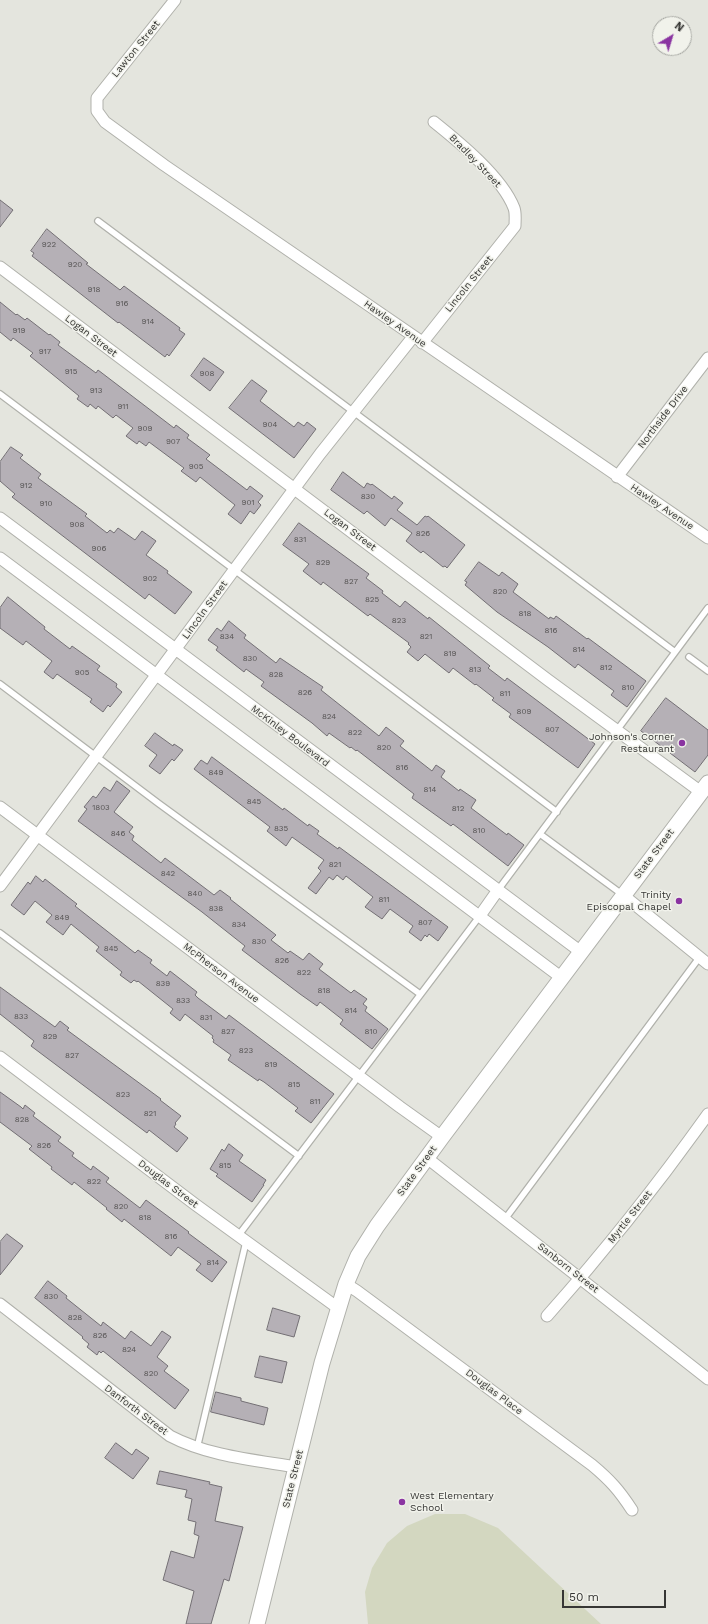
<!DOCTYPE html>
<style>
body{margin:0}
#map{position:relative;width:708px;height:1624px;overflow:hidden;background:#e4e5de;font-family:"Work Sans",sans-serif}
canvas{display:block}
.north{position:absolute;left:652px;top:16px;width:40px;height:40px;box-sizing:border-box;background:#f1f2eb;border:1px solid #a6a7a2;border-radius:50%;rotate:38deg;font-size:11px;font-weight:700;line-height:16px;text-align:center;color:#363634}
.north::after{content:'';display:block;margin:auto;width:14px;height:18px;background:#8a34a1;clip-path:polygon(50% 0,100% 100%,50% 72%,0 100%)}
.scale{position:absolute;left:562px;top:1590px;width:104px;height:18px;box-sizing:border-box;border:2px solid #363634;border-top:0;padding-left:5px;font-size:12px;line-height:14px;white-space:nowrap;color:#363634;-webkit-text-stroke:3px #f1f2eb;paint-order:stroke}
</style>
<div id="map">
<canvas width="708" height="1624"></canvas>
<div class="north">N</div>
<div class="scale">50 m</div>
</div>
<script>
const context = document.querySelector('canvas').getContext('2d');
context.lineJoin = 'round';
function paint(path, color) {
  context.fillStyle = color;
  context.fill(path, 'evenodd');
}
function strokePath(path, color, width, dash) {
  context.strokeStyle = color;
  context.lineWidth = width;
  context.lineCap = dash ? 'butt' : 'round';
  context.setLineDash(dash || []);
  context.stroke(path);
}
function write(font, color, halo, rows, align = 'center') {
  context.font = font + ' "Work Sans",sans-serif';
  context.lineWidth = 3;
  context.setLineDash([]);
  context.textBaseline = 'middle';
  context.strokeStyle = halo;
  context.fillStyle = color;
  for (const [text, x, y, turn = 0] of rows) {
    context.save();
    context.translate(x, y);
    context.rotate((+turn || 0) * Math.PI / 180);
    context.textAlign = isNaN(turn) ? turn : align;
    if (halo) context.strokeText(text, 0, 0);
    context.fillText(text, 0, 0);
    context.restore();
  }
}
paint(new Path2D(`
 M 435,1514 L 465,1514 L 498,1528 L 601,1624 L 368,1624 L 365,1592 L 372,1568 L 387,1543 L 407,1526 Z`), '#d3d7c0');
const building = new Path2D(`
 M 0,200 L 13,210 L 0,227 Z
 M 47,229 L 88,263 L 86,264 L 120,290 L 124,286 L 180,328 L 179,330 L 185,334 L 169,356 L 167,354 L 165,357 L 119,322 L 118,323 L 32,256 L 34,253 L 31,251 Z
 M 0,302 L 16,315 L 17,314 L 25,320 L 27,318 L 49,335 L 50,334 L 60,342 L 58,345 L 96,373 L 98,370 L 174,428 L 176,425 L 189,435 L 187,438 L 210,455 L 206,459 L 247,490 L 250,486 L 263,496 L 258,502 L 261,505 L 254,514 L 250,511 L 241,524 L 228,514 L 235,505 L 200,477 L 196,482 L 181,471 L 184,468 L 149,442 L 146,446 L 139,441 L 137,444 L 126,436 L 133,428 L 116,415 L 113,418 L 98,406 L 96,409 L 90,404 L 88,407 L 77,399 L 79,396 L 30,356 L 33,353 L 13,338 L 11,341 L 0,332 Z
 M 204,358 L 224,372 L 210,391 L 191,376 Z
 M 252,380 L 267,391 L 260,401 L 294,427 L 298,422 L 304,426 L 307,422 L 316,429 L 294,458 L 229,408 Z
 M 11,447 L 23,455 L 20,458 L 41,474 L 38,478 L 87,514 L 85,516 L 107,533 L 110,530 L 114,533 L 118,528 L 135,540 L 142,531 L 156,541 L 146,555 L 168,571 L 167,573 L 192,592 L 175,614 L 149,594 L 145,599 L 12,497 L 15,494 L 0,481 L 0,462 Z
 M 343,472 L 364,488 L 367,483 L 371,485 L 372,484 L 392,499 L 394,496 L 403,503 L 397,510 L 417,525 L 425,516 L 427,517 L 428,516 L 465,545 L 447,568 L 445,566 L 443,567 L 423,551 L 421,553 L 406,541 L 412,533 L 391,518 L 385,526 L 367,511 L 364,514 L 331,490 Z
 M 299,523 L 369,574 L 366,578 L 383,591 L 382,593 L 400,607 L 405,601 L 428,619 L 429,617 L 490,666 L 488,668 L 505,681 L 507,678 L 595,744 L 578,768 L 509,717 L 511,714 L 492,700 L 494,698 L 476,684 L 475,685 L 453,668 L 449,673 L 425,654 L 418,661 L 407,652 L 411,647 L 408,644 L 409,643 L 370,614 L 368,616 L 323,582 L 321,585 L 303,571 L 309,564 L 283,545 Z
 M 479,562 L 499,576 L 502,572 L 518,584 L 513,592 L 549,619 L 550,617 L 554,619 L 556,616 L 587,639 L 588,638 L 646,681 L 627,707 L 611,695 L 614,691 L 578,664 L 575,668 L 548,647 L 497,612 L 465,585 L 467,582 L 465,581 Z
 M 8,597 L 45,627 L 44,629 L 70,649 L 72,646 L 100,666 L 97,670 L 117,684 L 116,687 L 122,692 L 110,707 L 108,705 L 103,712 L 90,702 L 92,699 L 57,674 L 53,679 L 44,672 L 52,661 L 26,641 L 23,645 L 0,628 L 0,608 Z
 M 229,621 L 246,635 L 244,638 L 276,663 L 280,658 L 323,687 L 321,690 L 379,736 L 386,727 L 404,741 L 400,746 L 432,771 L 436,765 L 445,771 L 441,777 L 459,791 L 460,789 L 476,800 L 471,808 L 507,835 L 508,833 L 524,845 L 508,866 L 453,824 L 451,826 L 412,798 L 414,794 L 357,750 L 356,751 L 351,747 L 350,748 L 329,733 L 327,736 L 312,723 L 261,686 L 264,682 L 246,669 L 244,672 L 216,650 L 218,647 L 208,640 L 217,628 L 221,631 Z
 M 666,698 L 708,730 L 708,755 L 695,772 L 641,731 Z
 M 155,733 L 173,746 L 174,744 L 183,750 L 174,761 L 172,759 L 160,774 L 149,766 L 157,755 L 145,746 Z
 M 212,757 L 283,810 L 284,808 L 308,826 L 309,824 L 319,831 L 317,834 L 338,849 L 339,847 L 448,927 L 438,941 L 429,934 L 427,937 L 425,935 L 421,941 L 409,932 L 413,926 L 390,909 L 382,919 L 365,907 L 373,897 L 346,876 L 343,880 L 337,875 L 333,880 L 329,877 L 316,894 L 308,888 L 321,871 L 318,868 L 324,860 L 292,837 L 286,846 L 267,831 L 270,827 L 194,769 L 201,760 L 207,764 Z
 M 117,781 L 130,791 L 114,812 L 133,827 L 129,832 L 134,836 L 132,840 L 161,863 L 165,858 L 214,895 L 220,890 L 231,898 L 230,899 L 276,935 L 271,940 L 288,953 L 290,951 L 303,960 L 309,953 L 323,964 L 319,969 L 351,993 L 354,990 L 367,999 L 363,1004 L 367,1007 L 365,1011 L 388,1029 L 372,1049 L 340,1024 L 343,1020 L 320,1002 L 317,1006 L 300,994 L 242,950 L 245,946 L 202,912 L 78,821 L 87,809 L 84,807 L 93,796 L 96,798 L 104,787 L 110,791 Z
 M 36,876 L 43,882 L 45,879 L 77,904 L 75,906 L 135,953 L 138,950 L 152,960 L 150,963 L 167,976 L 170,971 L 197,992 L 195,995 L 198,998 L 226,1019 L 229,1015 L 334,1094 L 311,1123 L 295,1111 L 298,1108 L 264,1082 L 259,1079 L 258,1081 L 228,1060 L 231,1055 L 213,1042 L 214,1040 L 212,1038 L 213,1036 L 185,1014 L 180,1021 L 170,1013 L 173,1009 L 138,981 L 137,982 L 134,980 L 131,983 L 120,975 L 122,972 L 96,951 L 99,947 L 71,924 L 63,935 L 46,922 L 52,915 L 35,901 L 24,915 L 11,905 L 28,882 L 30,884 Z
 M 0,987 L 55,1027 L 60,1021 L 69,1028 L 67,1030 L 161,1099 L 160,1100 L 181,1116 L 175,1123 L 176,1124 L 174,1127 L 188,1138 L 177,1152 L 149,1130 L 147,1133 L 31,1046 L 34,1041 L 0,1014 Z
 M 0,1092 L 21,1107 L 23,1109 L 25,1105 L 35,1113 L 33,1116 L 61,1137 L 58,1141 L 74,1153 L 72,1156 L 91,1170 L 93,1166 L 109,1178 L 106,1182 L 140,1208 L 146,1200 L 189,1232 L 188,1233 L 227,1262 L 212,1282 L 196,1270 L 201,1264 L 178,1247 L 171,1256 L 124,1219 L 122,1222 L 106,1209 L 107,1208 L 74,1182 L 72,1185 L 51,1169 L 52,1167 L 29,1149 L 32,1146 L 0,1122 Z
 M 229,1144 L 243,1155 L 239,1161 L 266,1180 L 263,1185 L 264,1185 L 252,1202 L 216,1176 L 218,1174 L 210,1169 L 222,1149 L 224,1151 Z
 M 7,1234 L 23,1246 L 0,1275 L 0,1242 Z
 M 48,1281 L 67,1296 L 66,1298 L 101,1326 L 103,1322 L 125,1339 L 131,1331 L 151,1346 L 162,1331 L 171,1337 L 157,1357 L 168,1366 L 164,1371 L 189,1390 L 175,1409 L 103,1351 L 101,1353 L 99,1351 L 97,1355 L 87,1347 L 89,1344 L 82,1338 L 83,1337 L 35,1298 Z
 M 273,1308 L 300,1316 L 294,1337 L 267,1330 Z
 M 260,1356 L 287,1362 L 282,1383 L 255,1377 Z
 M 216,1392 L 241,1398 L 241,1401 L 268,1408 L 264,1425 L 211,1412 Z
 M 116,1443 L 132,1455 L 136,1449 L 149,1458 L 133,1479 L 105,1458 Z
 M 160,1471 L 210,1482 L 209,1484 L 222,1487 L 215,1521 L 243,1527 L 229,1581 L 224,1579 L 211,1624 L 186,1624 L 194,1591 L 163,1580 L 171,1551 L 194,1558 L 199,1536 L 194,1534 L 196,1522 L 188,1520 L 192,1499 L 185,1497 L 187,1490 L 157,1484 Z`);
paint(building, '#b5b0b6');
strokePath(building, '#736f74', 1);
const lane = new Path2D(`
 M 98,221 L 675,652
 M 0,394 L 557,812
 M 689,657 L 708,671
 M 0,684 L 158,803 L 420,994
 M 540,834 L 623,895
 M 498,890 L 708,608
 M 0,933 L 299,1156
 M 505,1219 L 699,958
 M 238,1236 L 479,917
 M 197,1448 L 246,1242`);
const street = new Path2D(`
 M 175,0 L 97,98 L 97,111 L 105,122 L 164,165 L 708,538
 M 0,267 L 548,680 L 701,792
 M 422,343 L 515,226 C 515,220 516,213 514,208 C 502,177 459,142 434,122
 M 617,477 L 708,358
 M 0,518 L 581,952
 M 0,558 L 562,978
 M 0,807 L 400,1107 L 442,1137
 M 0,886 L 320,454 L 413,337
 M 623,895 L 708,964
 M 479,917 L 498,890
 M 0,1057 L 196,1205 L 338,1308
 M 427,1158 L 708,1379
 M 346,1284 L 357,1291 L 592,1465 C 610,1480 619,1490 632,1510
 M 0,1304 L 170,1436 C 208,1456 254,1460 296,1467
 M 547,1316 C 604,1252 658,1184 708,1114`);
const secondary = new Path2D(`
 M 257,1624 L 322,1363 L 346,1284 L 358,1256 L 377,1226 L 442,1137 L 708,783`);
strokePath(lane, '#b0b1ab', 8);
strokePath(street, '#b0b1ab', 13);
strokePath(secondary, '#b0b1ab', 17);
strokePath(lane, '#fff', 5.5);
strokePath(street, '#fff', 11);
strokePath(secondary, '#fff', 15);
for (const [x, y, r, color] of [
 [682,743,4,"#8a34a1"],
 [679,901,4,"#8a34a1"],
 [402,1502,4,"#8a34a1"]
]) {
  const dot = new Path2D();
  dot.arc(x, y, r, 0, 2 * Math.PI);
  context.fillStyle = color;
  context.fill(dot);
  strokePath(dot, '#f1f2eb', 1.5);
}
write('8px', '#565454', null, [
 ["922",49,245],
 ["920",75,265],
 ["918",94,290],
 ["916",122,304],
 ["914",148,322],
 ["919",19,331],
 ["917",45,352],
 ["915",71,372],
 ["908",207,374],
 ["913",96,391],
 ["911",123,407],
 ["904",270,425],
 ["909",145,429],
 ["907",173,442],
 ["905",196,467],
 ["912",26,486],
 ["830",368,497],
 ["901",248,503],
 ["910",46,504],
 ["908",77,525],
 ["826",423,534],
 ["831",300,540],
 ["906",99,549],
 ["829",323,563],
 ["902",150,579],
 ["827",351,582],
 ["820",500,592],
 ["825",372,600],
 ["818",525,614],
 ["823",399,621],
 ["816",551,631],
 ["834",227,637],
 ["821",426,637],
 ["814",579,650],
 ["819",450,654],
 ["830",250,659],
 ["812",606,668],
 ["813",475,670],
 ["905",82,673],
 ["828",276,675],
 ["810",628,688],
 ["826",305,693],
 ["811",505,694],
 ["809",524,712],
 ["824",329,717],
 ["807",552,730],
 ["822",355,733],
 ["820",384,748],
 ["816",402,768],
 ["849",216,773],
 ["814",430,790],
 ["845",254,802],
 ["1803",101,808],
 ["812",458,809],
 ["835",281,829],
 ["810",479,831],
 ["846",118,834],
 ["821",335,865],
 ["842",168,874],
 ["840",195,894],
 ["811",384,900],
 ["838",216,909],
 ["849",62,918],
 ["807",425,923],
 ["834",239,925],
 ["830",259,942],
 ["845",111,949],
 ["826",282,961],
 ["822",304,973],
 ["839",163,984],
 ["818",324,991],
 ["833",183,1001],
 ["814",351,1011],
 ["833",21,1017],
 ["831",206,1018],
 ["827",228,1032],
 ["810",371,1032],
 ["829",50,1037],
 ["823",246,1051],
 ["827",72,1056],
 ["819",271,1065],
 ["815",294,1085],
 ["823",123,1095],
 ["811",315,1102],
 ["821",150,1114],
 ["828",22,1120],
 ["826",44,1146],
 ["815",225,1166],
 ["822",94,1182],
 ["820",121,1207],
 ["818",145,1218],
 ["816",171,1237],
 ["814",213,1263],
 ["830",51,1297],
 ["828",75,1318],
 ["826",100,1336],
 ["824",129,1350],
 ["820",151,1374]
]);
write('10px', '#363634', '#f1f2eb', [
 ["Lawton Street",136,49,-51],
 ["Bradley Street",475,161,46],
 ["Lincoln Street",469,284,-51],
 ["Hawley Avenue",395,324,35],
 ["Logan Street",91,336,37],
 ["Northside Drive",663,417,-53],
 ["Hawley Avenue",662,507,34],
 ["Logan Street",350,530,37],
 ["Lincoln Street",205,610,-54],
 ["McKinley Boulevard",290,736,37],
 ["State Street",654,854,-53],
 ["McPherson Avenue",221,973,37],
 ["State Street",417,1171,-54],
 ["Douglas Street",168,1184,37],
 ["Myrtle Street",630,1217,-52],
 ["Sanborn Street",568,1268,38],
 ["Douglas Place",494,1392,37],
 ["Danforth Street",136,1410,37],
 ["State Street",293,1479,-76]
]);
write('10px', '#363634', '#f1f2eb', [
 ["Johnson's Corner",674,737],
 ["Restaurant",674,749],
 ["Trinity",671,895],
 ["Episcopal Chapel",671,907],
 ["West Elementary",410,1496,"left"],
 ["School",410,1508,"left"]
], 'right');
</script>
